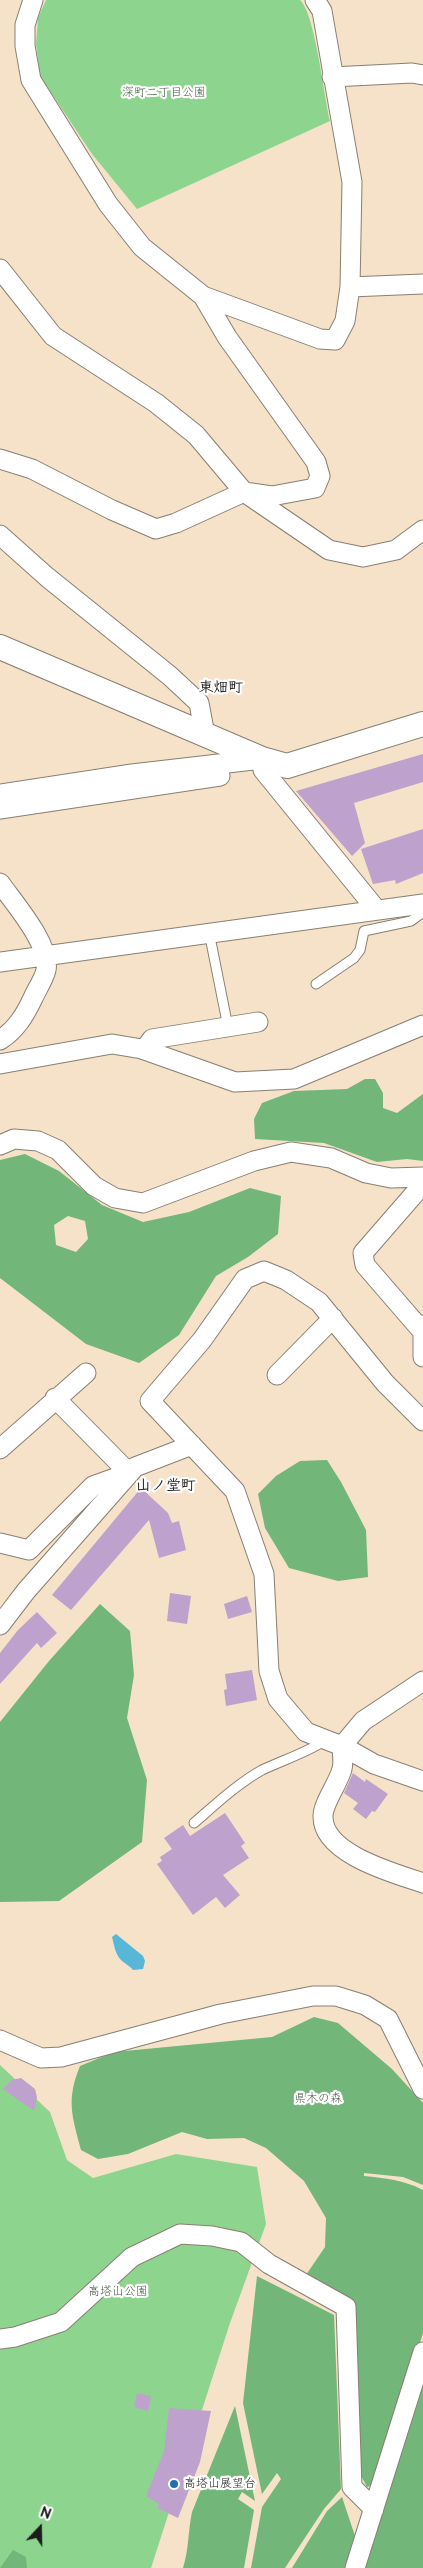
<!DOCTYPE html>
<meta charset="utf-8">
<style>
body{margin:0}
#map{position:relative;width:423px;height:2568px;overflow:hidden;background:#f5e2c8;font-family:"Balsamiq Sans",sans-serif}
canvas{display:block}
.north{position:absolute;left:15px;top:2503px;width:50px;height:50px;-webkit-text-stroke:4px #fff;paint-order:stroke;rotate:21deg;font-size:14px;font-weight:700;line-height:20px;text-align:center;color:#1c1c1c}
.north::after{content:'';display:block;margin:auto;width:18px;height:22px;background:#1c1c1c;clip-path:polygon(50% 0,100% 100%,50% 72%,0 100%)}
</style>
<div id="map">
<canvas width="423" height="2568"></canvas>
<div class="north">N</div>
</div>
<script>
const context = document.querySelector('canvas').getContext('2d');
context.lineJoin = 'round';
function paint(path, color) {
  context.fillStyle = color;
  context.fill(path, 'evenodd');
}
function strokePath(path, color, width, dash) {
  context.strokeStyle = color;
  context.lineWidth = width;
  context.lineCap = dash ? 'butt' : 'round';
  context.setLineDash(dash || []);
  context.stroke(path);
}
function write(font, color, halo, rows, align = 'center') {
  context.font = font + ' "Balsamiq Sans","Klee One",sans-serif';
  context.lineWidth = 4.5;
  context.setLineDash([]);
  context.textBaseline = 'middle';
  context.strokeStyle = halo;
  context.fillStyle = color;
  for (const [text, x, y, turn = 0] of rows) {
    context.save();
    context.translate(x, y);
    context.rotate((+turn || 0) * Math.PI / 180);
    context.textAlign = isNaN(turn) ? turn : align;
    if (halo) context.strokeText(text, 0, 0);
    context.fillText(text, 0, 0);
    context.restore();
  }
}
paint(new Path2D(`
 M 46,0 L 300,0 C 315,13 324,97 330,121 L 137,209 L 92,154 L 40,76 L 36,44 L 38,18 Z
 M 0,2065 L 50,2112 L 67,2160 L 93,2178 L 176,2154 L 257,2167 L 266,2224 L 230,2323 L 151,2568 L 0,2568 Z`), '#8dd58f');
paint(new Path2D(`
 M 365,1079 L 375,1079 L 383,1093 L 383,1108 L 397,1113 L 423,1094 L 423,1161 L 407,1159 L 377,1162 L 324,1143 L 255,1139 L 254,1119 L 262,1103 L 294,1091 L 347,1089 Z
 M 25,1154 L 59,1171 L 102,1205 L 143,1222 L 189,1212 L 250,1188 L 281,1196 L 278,1234 L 248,1257 L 216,1276 L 179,1335 L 139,1363 L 86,1344 L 0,1278 L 0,1160 ZM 68,1216 L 85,1221 L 88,1239 L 76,1252 L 56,1245 L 54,1225 Z
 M 327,1460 L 341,1482 L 366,1530 L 368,1577 L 338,1581 L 289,1568 L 265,1528 L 258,1494 L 276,1476 L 300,1461 Z
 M 100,1604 L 130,1631 L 134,1675 L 127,1718 L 147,1780 L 142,1842 L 59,1901 L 0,1902 L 0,1722 L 49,1661 Z
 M 314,2017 L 338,2023 L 392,2069 L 423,2103 L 423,2185 L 403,2177 L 364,2173 L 364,2176 C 385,2178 404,2180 423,2190 L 423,2333 L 376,2484 L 367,2487 L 359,2472 L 353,2302 L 346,2296 L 306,2275 L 325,2247 L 326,2218 L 304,2181 L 266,2148 L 244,2138 L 207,2139 L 182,2132 L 128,2154 L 98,2159 L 81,2150 C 72,2116 66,2100 80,2066 L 114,2052 L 272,2037 Z
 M 257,2276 L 334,2315 L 341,2489 L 324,2509 L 285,2568 L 251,2568 L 262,2507 L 281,2479 L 277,2473 L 262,2494 L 243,2403 Z
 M 423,2382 L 423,2568 L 362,2568 Z
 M 235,2406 L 255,2501 L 242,2492 L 238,2499 L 254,2510 L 244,2568 L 183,2568 C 189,2549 188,2531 192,2512 Z
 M 342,2497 L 356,2539 L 346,2568 L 292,2568 L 327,2511 Z
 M 13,2550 L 26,2557 L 27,2568 L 0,2568 Z`), '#72b67a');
paint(new Path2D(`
 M 116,1934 L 143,1956 L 145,1961 L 143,1969 L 133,1970 C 129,1965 125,1964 121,1960 C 115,1954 114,1944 112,1937 Z`), '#58b7d6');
paint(new Path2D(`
 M 423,754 L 423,782 L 354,803 L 365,843 L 352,856 L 296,791 Z
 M 423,829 L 423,873 L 396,884 L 395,880 L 373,884 L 361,849 Z
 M 141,1488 L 168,1513 L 172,1523 L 179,1521 L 186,1550 L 159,1558 L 149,1520 L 71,1610 L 52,1595 Z
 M 170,1593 L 191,1596 L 187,1624 L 167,1621 Z
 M 247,1596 L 252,1612 L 228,1619 L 224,1604 Z
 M 37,1612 L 57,1633 L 41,1648 L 37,1643 L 0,1684 L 0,1653 L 18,1630 Z
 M 252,1670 L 257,1700 L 226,1706 L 224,1690 L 227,1689 L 225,1674 Z
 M 353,1773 L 365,1782 L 366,1779 L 388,1794 L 375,1812 L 372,1811 L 366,1819 L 353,1809 L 358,1803 L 344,1793 Z
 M 225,1813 L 245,1843 L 241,1846 L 249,1858 L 223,1875 L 240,1895 L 225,1908 L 216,1897 L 193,1915 L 157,1864 L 162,1861 L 160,1857 L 172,1849 L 164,1838 L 183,1825 L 190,1836 Z
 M 21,2078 L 35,2089 L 37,2097 L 34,2111 L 3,2089 L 12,2080 Z
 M 137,2393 L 151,2396 L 148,2411 L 134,2407 Z
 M 169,2408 L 211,2411 L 200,2462 L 178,2518 L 157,2508 L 159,2504 L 146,2496 L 164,2451 Z`), '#bea1cd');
const service = new Path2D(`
 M 209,932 L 228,1027
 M 316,984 L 354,958 L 360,950 L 364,931 L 411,921 L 423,912
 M 194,1823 C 215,1805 237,1784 262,1770 C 283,1760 306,1753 326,1740`);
const minor = new Path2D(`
 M 33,0 L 25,25 L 25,46 L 31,80 L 108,204 L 142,247 L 203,296 L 320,339 L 335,340 L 345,321 L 350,287 L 352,182 L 322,11 L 315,0
 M 332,77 L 412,73 L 423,75
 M 0,269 L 53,336 L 156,403 L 196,435 L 244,492 L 329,550 L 363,557 L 396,550 L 423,530
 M 350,287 L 423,284
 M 0,459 L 32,469 L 112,510 L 156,529 L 176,523 L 244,492 L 272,496 L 315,488 L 320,476 L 316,462 L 227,337 L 203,296
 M 0,535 L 47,577 L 170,676 L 199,703 L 205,735
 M 0,794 L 132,774 L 262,759 L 263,770 L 376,909
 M 0,809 L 220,776
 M 0,883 C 14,903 51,945 46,970 C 44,979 37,989 33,998 C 25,1015 16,1030 0,1040
 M 0,962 L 423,904
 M 144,1050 L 152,1039 L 258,1022
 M 0,1064 L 112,1044 L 142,1049 L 235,1082 L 294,1079 L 423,1025
 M 0,1145 L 14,1139 L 38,1141 L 58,1150 L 94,1186 L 115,1198 L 143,1203 L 254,1161 L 291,1152 L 331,1158 L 366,1173 L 391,1178 L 423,1177
 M 423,1325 L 423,1357
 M 422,1331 L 365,1265 L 363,1253 L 423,1184
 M 277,1375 L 333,1318
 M 423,1421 L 385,1383 L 319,1302 L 286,1280 L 264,1271 L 245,1279 L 202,1340 L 150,1401 L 235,1491 L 264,1574 L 269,1671 L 278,1699 L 306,1732 L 342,1746 L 374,1764 L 423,1781
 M 0,1449 L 86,1373
 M 0,1543 L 29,1550 L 93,1486 L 129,1473 L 55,1398
 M 0,1625 L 26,1591 L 135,1467 L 192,1445
 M 423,1681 L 363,1721 L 342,1746 C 342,1753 344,1762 342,1769 C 339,1782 323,1803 323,1816 C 322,1854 394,1873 423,1883
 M 0,2040 L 41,2058 L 61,2057 L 221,2014 L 313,1996 L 336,1996 L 365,2005 L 388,2019 L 423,2089
 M 0,2339 L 15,2337 L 61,2322 L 132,2257 L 180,2234 L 212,2236 L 241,2242 L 269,2264 L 346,2307 L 352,2487 L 374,2509
 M 355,2568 L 423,2352`);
const tertiary = new Path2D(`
 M 0,647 L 262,759 L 287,766 L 423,724`);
strokePath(service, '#887f72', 11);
strokePath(minor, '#887f72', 21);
strokePath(tertiary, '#887f72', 26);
strokePath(service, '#fff', 9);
strokePath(minor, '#fff', 19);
strokePath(tertiary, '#fff', 24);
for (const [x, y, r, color] of [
 [174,2484,5,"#1f6fb2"]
]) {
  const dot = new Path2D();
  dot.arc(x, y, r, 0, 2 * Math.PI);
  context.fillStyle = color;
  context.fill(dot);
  strokePath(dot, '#fff', 2);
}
write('12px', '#445d44', '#fff', [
 ["深町二丁目公園",164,93],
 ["県木の森",318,2099],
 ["高塔山公園",118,2292]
]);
write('12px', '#1c1c1c', '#fff', [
 ["高塔山展望台",184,2484]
], 'left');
write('bold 15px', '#1c1c1c', '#fff', [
 ["東畑町",221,688],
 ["山ノ堂町",166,1486]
]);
</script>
